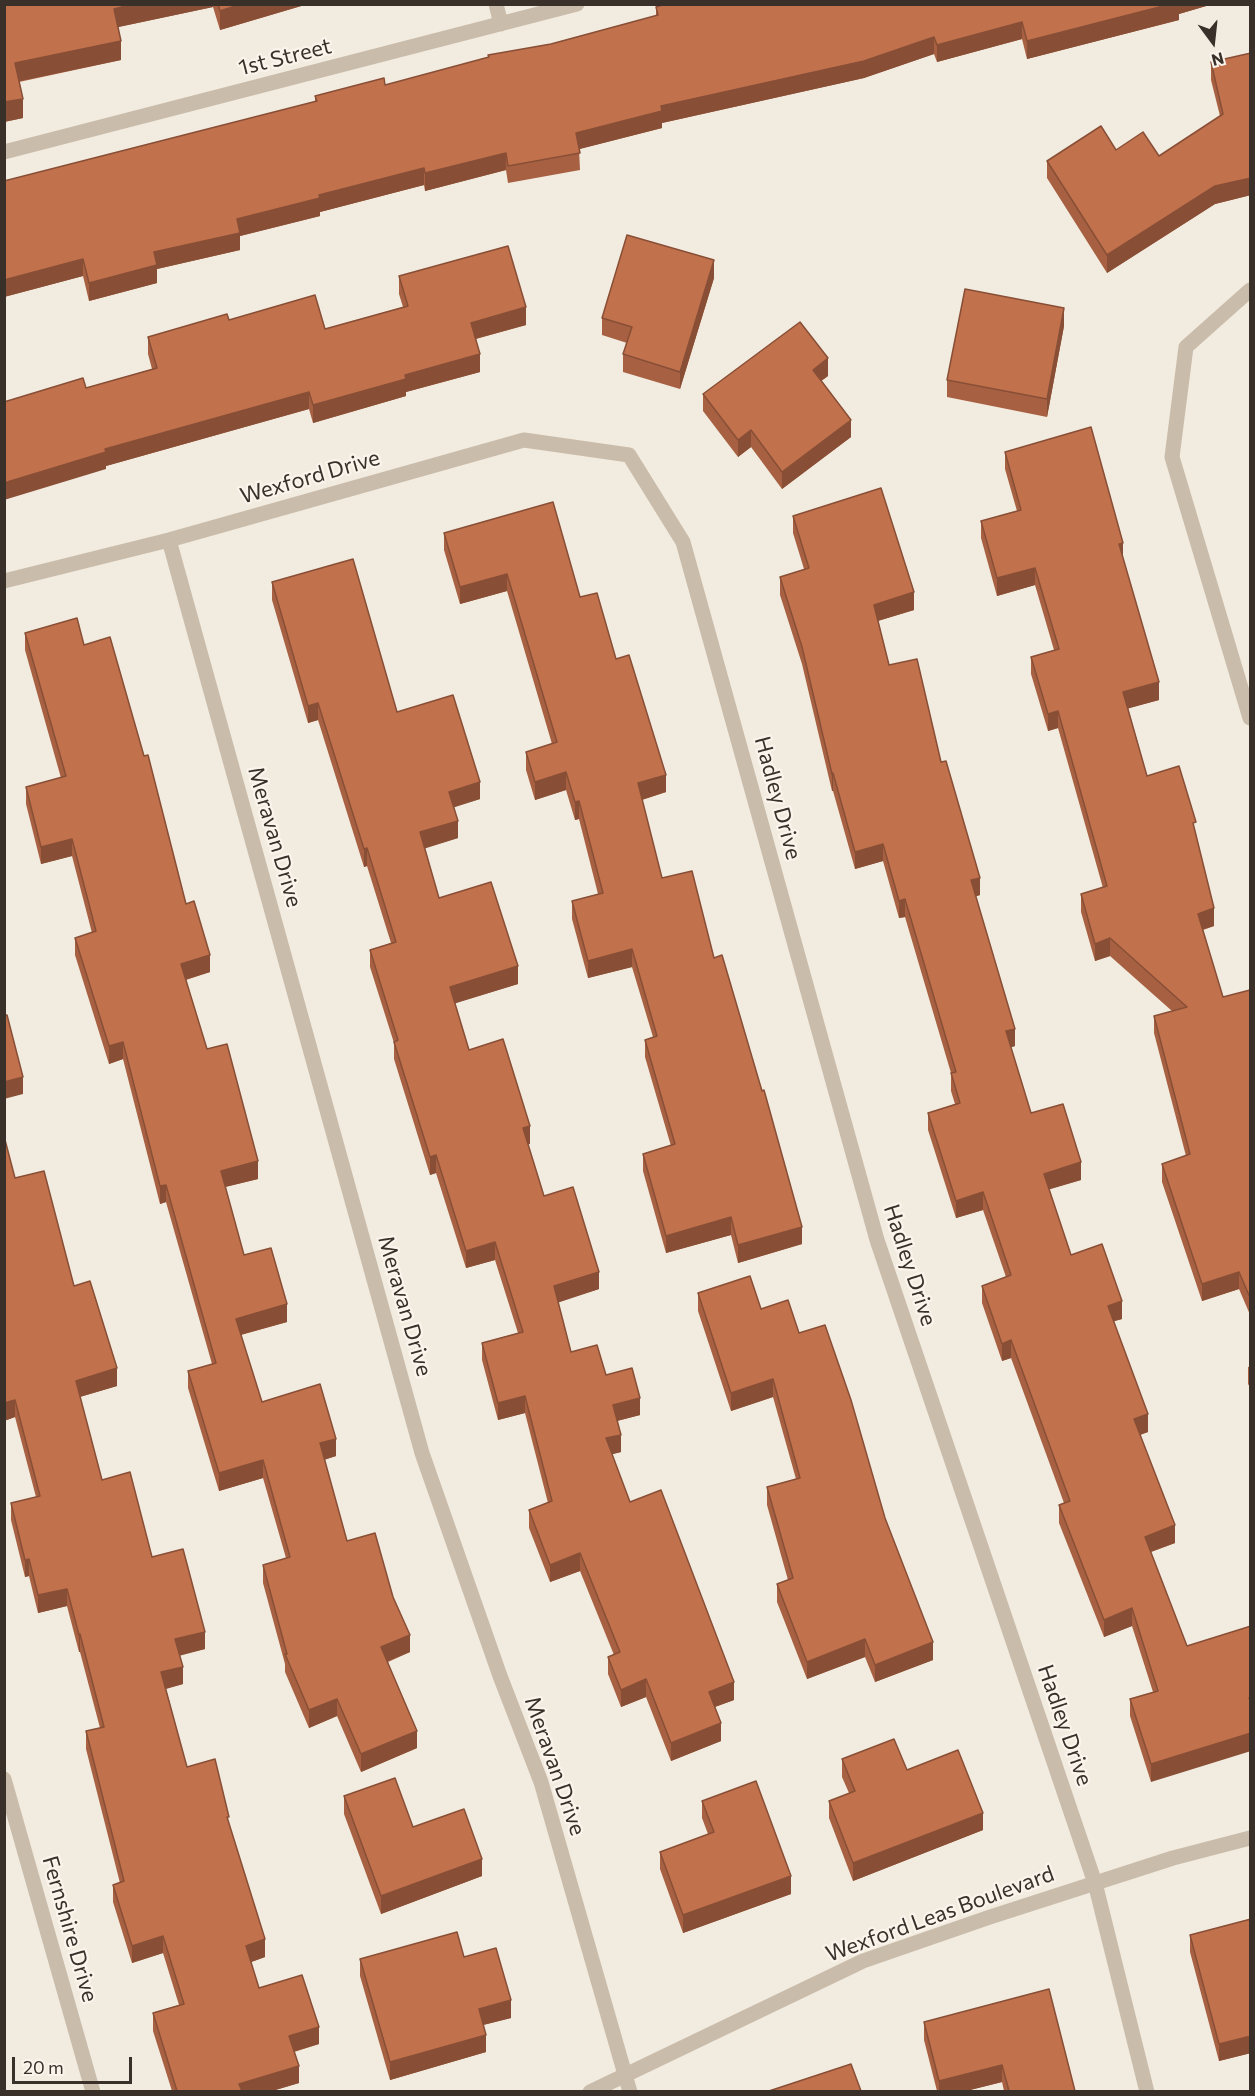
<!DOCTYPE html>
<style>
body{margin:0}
#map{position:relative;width:1255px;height:2096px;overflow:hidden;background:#f2ebdf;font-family:Commissioner,sans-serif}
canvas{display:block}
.frame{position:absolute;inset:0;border:6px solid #39302a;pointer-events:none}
.north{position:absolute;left:1183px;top:12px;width:60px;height:60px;-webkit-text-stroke:4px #faf4ec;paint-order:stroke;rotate:165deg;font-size:16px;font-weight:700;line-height:24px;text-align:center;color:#39302a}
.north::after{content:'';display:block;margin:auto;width:21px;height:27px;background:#39302a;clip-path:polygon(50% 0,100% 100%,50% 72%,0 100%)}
.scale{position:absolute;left:12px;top:2057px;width:120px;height:27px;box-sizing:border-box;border:3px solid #39302a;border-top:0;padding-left:8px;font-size:18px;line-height:21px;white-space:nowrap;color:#39302a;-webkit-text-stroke:4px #faf4ec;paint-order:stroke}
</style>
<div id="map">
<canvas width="1255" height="2096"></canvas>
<div class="frame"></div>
<div class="north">N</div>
<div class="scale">20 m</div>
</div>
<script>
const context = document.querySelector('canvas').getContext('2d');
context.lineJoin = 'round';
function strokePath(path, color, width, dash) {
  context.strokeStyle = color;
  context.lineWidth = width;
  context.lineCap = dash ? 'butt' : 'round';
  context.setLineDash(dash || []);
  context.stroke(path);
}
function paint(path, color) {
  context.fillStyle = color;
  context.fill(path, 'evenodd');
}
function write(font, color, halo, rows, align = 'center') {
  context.font = font + ' Commissioner,sans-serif';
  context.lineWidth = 4.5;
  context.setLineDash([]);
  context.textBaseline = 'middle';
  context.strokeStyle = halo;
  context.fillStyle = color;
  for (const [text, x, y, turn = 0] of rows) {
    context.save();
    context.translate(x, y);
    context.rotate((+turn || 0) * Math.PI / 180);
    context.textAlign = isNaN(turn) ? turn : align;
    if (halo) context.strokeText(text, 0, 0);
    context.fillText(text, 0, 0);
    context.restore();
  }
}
strokePath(new Path2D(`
 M 496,4 L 501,24
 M 4,152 L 577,4
 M 1250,290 L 1186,347 L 1172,457 L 1250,718
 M 169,540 L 422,1453 L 500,1676 L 541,1782 L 630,2092
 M 4,581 L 169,540 L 524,440 L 629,455 L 683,542 L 877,1240 L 1095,1883 L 1147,2092
 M 4,1779 L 93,2092
 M 590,2092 L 863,1961 L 990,1917 L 1173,1858 L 1250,1838`), '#cabcab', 15);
paint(new Path2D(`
 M 4,4 L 308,4 L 220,30 L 213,7 L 118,27 L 121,60 L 19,82 L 23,118 L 4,122 Z
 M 665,4 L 1213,4 L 1179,14 L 1179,20 L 1027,59 L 1022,39 L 937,62 L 934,54 L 864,78 L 662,123 L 662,128 L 579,149 L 580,170 L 508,183 L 506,170 L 425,191 L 424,185 L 320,212 L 320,216 L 240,236 L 240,250 L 157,269 L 157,283 L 89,301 L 83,276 L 4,297 L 315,101 L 315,96 L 385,85 L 551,44 L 656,16 L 656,7 Z
 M 1251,53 L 1251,195 L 1215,204 L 1107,273 L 1047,178 L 1047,161 L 1116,150 L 1159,156 L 1220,116 L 1211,80 L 1211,62 Z
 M 399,276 L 526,325 L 476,339 L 480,372 L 406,392 L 406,396 L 313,423 L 309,409 L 106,466 L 106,469 L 86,388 L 152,369 L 148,354 L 148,337 L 229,320 L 325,329 L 403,307 L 399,294 Z
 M 714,278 L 680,389 L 623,372 L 623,354 L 627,343 L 602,335 L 602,318 Z
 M 1064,326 L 1047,417 L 947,397 L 947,380 Z
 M 828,376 L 821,381 L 851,437 L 782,489 L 751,447 L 738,457 L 703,411 L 703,394 Z
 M 1005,452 L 1123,558 L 1159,700 L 1128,708 L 1147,776 L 1196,834 L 1214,926 L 1203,930 L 1223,997 L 1251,992 L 1251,1317 L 1239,1289 L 1202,1301 L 1162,1182 L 1162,1164 L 1186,1156 L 1154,1033 L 1154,1016 L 1172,1011 L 1110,956 L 1095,961 L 1081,912 L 1081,894 L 1103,888 L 1058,728 L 1048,731 L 1031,674 L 1031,657 L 1054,650 L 1035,585 L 997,596 L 981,538 L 981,521 L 1017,511 L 1005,469 Z
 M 793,516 L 914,610 L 878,621 L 889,665 L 941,762 L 980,895 L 976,896 L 1015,1046 L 1011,1047 L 1031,1113 L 1081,1180 L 1049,1189 L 1071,1255 L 1122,1319 L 1114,1321 L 1148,1432 L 1140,1435 L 1175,1543 L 1151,1552 L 1187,1646 L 1151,1782 L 1130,1716 L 1130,1699 L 1153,1692 L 1132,1626 L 1104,1637 L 1059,1523 L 1059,1505 L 1064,1503 L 1011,1358 L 1002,1361 L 982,1303 L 982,1286 L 1006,1277 L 983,1210 L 956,1218 L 928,1130 L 928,1113 L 955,1104 L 951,1091 L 951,1073 L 905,917 L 899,918 L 883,861 L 855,869 L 833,791 L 832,791 L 802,664 L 780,595 L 780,577 L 804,569 L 793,533 Z
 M 444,533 L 580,597 L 616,659 L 666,792 L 642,800 L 662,878 L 714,958 L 802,1244 L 738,1263 L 731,1235 L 666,1253 L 643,1171 L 643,1154 L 671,1146 L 645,1057 L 645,1040 L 653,1037 L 632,967 L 588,978 L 572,919 L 572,901 L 598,894 L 579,819 L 575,820 L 566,790 L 535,800 L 526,770 L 526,752 L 552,744 L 507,591 L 460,604 L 444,550 Z
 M 272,582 L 480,799 L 453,807 L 458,838 L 425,848 L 439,898 L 518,984 L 455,1003 L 469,1050 L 530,1144 L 528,1144 L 544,1196 L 599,1289 L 558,1302 L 571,1352 L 606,1375 L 640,1415 L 617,1421 L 621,1452 L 612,1454 L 630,1502 L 734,1700 L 715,1707 L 721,1741 L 671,1761 L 646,1697 L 621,1707 L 608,1674 L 608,1657 L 614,1655 L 580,1571 L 550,1582 L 529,1528 L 529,1510 L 548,1503 L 525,1413 L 498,1420 L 482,1360 L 482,1343 L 518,1333 L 495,1260 L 466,1268 L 436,1173 L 430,1175 L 394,1059 L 394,1043 L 370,967 L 370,950 L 391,943 L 367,866 L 364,867 L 318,720 L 308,723 L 272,600 Z
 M 25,633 L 84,645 L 186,904 L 210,972 L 186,980 L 207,1049 L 258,1179 L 225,1187 L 244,1255 L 287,1322 L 241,1335 L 262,1402 L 336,1456 L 324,1460 L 347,1541 L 393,1597 L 410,1652 L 388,1662 L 417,1748 L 361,1772 L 337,1716 L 309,1728 L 285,1672 L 285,1664 L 263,1583 L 263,1565 L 286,1558 L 263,1478 L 219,1491 L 188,1388 L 188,1371 L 212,1364 L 166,1202 L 160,1204 L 123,1059 L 109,1064 L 75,955 L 75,938 L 92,933 L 72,856 L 41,864 L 26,804 L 26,787 L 61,778 L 25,650 Z
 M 4,1136 L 15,1178 L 74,1286 L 117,1386 L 80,1397 L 102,1480 L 152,1557 L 205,1649 L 179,1655 L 183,1684 L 166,1689 L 187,1767 L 229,1825 L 265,1957 L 251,1962 L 259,1988 L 319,2044 L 294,2052 L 299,2083 L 272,2091 L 172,2091 L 153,2031 L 153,2013 L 179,2005 L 163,1953 L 132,1963 L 113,1902 L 113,1885 L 120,1883 L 86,1749 L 86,1731 L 100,1728 L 80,1652 L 79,1652 L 67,1606 L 38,1613 L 29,1576 L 25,1577 L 11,1520 L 11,1503 L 36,1497 L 15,1417 L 4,1421 Z
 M 698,1293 L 761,1309 L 799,1333 L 885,1518 L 933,1660 L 875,1682 L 865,1657 L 807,1679 L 777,1602 L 777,1584 L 788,1580 L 767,1505 L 767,1487 L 796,1479 L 773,1397 L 731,1411 L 698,1311 Z
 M 1251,1366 L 1251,1389 L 1248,1384 L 1248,1367 Z
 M 842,1759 L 907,1770 L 983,1830 L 853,1881 L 829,1818 L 829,1801 L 849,1793 L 842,1777 Z
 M 344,1796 L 413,1827 L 482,1876 L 381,1914 L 344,1814 Z
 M 702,1801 L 791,1894 L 683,1933 L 660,1869 L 660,1852 L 708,1834 L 702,1818 Z
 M 1251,1919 L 1251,2053 L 1219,2061 L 1190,1952 L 1190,1935 Z
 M 464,1957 L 511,2018 L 483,2025 L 486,2052 L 390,2080 L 360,1976 L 360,1959 Z
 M 924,2022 L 1075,2091 L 1004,2091 L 1002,2082 L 966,2091 L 937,2091 L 924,2040 Z`), '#a76142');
paint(new Path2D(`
 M 133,4 L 213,4 L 213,7 L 114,28 L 114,9 Z
 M 241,4 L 308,4 L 220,30 L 220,11 Z
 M 1171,4 L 1213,4 L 1179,14 L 1179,20 L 1027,59 L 1027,41 Z
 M 1022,22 L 1022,39 L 937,62 L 937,45 Z
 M 934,37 L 934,54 L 864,78 L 662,123 L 662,128 L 576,150 L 576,133 L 661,106 Z
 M 121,41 L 121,60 L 15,82 L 15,63 Z
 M 23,99 L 23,118 L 4,122 L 4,102 Z
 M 506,153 L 506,170 L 425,191 L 425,173 Z
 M 424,168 L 424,185 L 320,212 L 320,216 L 240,236 L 240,250 L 157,269 L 157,283 L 89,301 L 89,283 L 154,252 L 237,219 L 319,195 Z
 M 1251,178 L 1251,195 L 1215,204 L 1107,273 L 1107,255 L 1215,186 Z
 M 83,259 L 83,276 L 4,297 L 4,280 Z
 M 714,260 L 714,278 L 680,389 L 680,372 Z
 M 526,307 L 526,325 L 471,340 L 471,323 Z
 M 1064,308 L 1064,326 L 1047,417 L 1047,399 Z
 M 480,354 L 480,372 L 406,392 L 406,396 L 313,423 L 313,405 L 405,375 Z
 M 828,358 L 828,376 L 813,387 L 813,370 Z
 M 309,392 L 309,409 L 106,466 L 106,469 L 4,500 L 4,483 L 105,449 Z
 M 851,420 L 851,437 L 782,489 L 782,472 Z
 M 751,430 L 751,447 L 738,457 L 738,440 Z
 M 1123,543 L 1123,561 L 1119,544 Z
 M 1035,568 L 1035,585 L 997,596 L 997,578 Z
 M 507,574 L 507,591 L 460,604 L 460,587 Z
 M 914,592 L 914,610 L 874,622 L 874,605 Z
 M 1159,682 L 1159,700 L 1123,710 L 1123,692 Z
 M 318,703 L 318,720 L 308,723 L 308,706 Z
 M 1058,711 L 1058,728 L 1048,731 L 1048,714 Z
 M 566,772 L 566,790 L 535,800 L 535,782 Z
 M 833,773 L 833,791 L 832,791 L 832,774 Z
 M 666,775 L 666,792 L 638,801 L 638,783 Z
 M 480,782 L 480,799 L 449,809 L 449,792 Z
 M 579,801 L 579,819 L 575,820 L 575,802 Z
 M 458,821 L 458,838 L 420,850 L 420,832 Z
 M 72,839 L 72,856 L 41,864 L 41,847 Z
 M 883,844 L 883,861 L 855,869 L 855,852 Z
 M 367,848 L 367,866 L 364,867 L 364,849 Z
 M 980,878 L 980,895 L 971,898 L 971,880 Z
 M 905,899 L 905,917 L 899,918 L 899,901 Z
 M 1214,908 L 1214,926 L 1198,931 L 1198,914 Z
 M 1110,938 L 1110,956 L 1095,961 L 1095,944 Z
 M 632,949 L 632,967 L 588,978 L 588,961 Z
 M 210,955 L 210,972 L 181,981 L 181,964 Z
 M 518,966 L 518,984 L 450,1005 L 450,987 Z
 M 1015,1029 L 1015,1046 L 1006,1049 L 1006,1031 Z
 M 123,1042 L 123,1059 L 109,1064 L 109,1046 Z
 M 23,1077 L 23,1094 L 4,1099 L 4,1082 Z
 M 530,1126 L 530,1144 L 523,1146 L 523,1128 Z
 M 436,1155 L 436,1173 L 430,1175 L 430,1157 Z
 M 258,1161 L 258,1179 L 221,1188 L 221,1171 Z
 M 1081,1162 L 1081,1180 L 1044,1191 L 1044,1174 Z
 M 166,1185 L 166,1202 L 160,1204 L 160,1186 Z
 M 983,1192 L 983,1210 L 956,1218 L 956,1201 Z
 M 731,1217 L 731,1235 L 666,1253 L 666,1236 Z
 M 802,1227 L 802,1244 L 738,1263 L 738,1245 Z
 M 495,1242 L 495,1260 L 466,1268 L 466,1251 Z
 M 599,1272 L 599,1289 L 554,1304 L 554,1286 Z
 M 1239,1272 L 1239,1289 L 1202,1301 L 1202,1284 Z
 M 1122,1301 L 1122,1319 L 1108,1323 L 1108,1306 Z
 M 287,1304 L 287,1322 L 236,1336 L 236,1319 Z
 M 1011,1340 L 1011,1358 L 1002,1361 L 1002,1344 Z
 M 117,1368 L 117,1386 L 76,1398 L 76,1381 Z
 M 773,1379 L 773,1397 L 731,1411 L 731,1393 Z
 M 525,1396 L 525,1413 L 498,1420 L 498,1403 Z
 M 640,1398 L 640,1415 L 613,1422 L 613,1405 Z
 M 15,1400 L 15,1417 L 4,1421 L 4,1403 Z
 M 1148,1414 L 1148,1432 L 1134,1437 L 1134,1419 Z
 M 621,1435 L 621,1452 L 606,1456 L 606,1438 Z
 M 336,1439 L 336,1456 L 320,1461 L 320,1443 Z
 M 263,1460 L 263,1478 L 219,1491 L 219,1473 Z
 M 1175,1525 L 1175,1543 L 1145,1554 L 1145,1537 Z
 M 580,1553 L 580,1571 L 550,1582 L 550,1565 Z
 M 29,1559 L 29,1576 L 25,1577 L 25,1560 Z
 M 67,1589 L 67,1606 L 38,1613 L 38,1595 Z
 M 1132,1608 L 1132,1626 L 1104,1637 L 1104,1620 Z
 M 205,1632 L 205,1649 L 175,1657 L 175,1639 Z
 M 80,1634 L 80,1652 L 79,1652 L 79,1635 Z
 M 410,1635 L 410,1652 L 381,1664 L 381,1647 Z
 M 865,1639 L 865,1657 L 807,1679 L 807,1662 Z
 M 933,1642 L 933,1660 L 875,1682 L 875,1665 Z
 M 183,1667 L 183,1684 L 161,1690 L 161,1672 Z
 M 646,1679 L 646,1697 L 621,1707 L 621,1690 Z
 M 734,1682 L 734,1700 L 709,1709 L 709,1692 Z
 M 337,1699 L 337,1716 L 309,1728 L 309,1710 Z
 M 721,1723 L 721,1741 L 671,1761 L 671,1743 Z
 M 417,1731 L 417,1748 L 361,1772 L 361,1754 Z
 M 1251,1733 L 1251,1751 L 1151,1782 L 1151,1764 Z
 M 983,1813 L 983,1830 L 853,1881 L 853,1863 Z
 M 482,1859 L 482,1876 L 381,1914 L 381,1896 Z
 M 791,1876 L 791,1894 L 683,1933 L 683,1915 Z
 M 163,1936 L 163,1953 L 132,1963 L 132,1946 Z
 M 265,1939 L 265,1957 L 246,1964 L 246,1946 Z
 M 511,2000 L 511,2018 L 479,2026 L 479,2009 Z
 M 319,2027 L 319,2044 L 289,2053 L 289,2036 Z
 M 486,2035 L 486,2052 L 390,2080 L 390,2062 Z
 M 1251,2036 L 1251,2053 L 1219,2061 L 1219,2044 Z
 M 1002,2065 L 1002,2082 L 966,2091 L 939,2091 L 939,2081 Z
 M 299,2066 L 299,2083 L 272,2091 L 239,2091 L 239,2084 Z`), '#884f36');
const building = new Path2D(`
 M 4,4 L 133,4 L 114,9 L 121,41 L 15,63 L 23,99 L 4,102 Z
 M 218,4 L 241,4 L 220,11 Z
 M 665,4 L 1171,4 L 1027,41 L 1022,22 L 937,45 L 934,37 L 864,61 L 661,106 L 662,111 L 576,133 L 580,153 L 508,166 L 506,153 L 425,173 L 424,168 L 319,195 L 320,198 L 237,219 L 240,233 L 154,252 L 157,265 L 89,283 L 83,259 L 4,280 L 4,181 L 317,101 L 315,96 L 384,78 L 385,85 L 489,57 L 488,55 L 551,44 L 658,15 L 656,7 Z
 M 1251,53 L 1251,178 L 1215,186 L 1107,255 L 1047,161 L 1101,126 L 1116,150 L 1143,132 L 1159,156 L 1223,114 L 1211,62 Z
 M 627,235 L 714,260 L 680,372 L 623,354 L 632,327 L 602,318 Z
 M 508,246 L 526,307 L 471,323 L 480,354 L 405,375 L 406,379 L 313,405 L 309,392 L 105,449 L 106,452 L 4,483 L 4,402 L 83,378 L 86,388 L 157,368 L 148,337 L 227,314 L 229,320 L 315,295 L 325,329 L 408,306 L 399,276 Z
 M 965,289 L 1064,308 L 1047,399 L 947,380 Z
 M 800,322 L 828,358 L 813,370 L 851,420 L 782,472 L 751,430 L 738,440 L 703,394 Z
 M 1091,427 L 1123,543 L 1119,544 L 1159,682 L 1123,692 L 1147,776 L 1179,766 L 1196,822 L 1193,823 L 1214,908 L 1198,914 L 1223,997 L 1250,990 L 1251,992 L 1251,1300 L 1239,1272 L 1202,1284 L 1162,1164 L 1190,1154 L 1154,1016 L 1187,1007 L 1110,938 L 1095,944 L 1081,894 L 1107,886 L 1058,711 L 1048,714 L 1031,657 L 1059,649 L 1035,568 L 997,578 L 981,521 L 1021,510 L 1005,452 Z
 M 881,488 L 914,592 L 874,605 L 889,665 L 917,659 L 941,762 L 946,761 L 980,878 L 971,880 L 1015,1029 L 1006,1031 L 1031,1113 L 1063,1104 L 1081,1162 L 1044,1174 L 1071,1255 L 1102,1244 L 1122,1301 L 1108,1306 L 1148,1414 L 1134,1419 L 1175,1525 L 1145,1537 L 1187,1646 L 1251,1626 L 1251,1698 L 1249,1698 L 1251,1703 L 1251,1733 L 1151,1764 L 1130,1699 L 1158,1691 L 1132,1608 L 1104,1620 L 1059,1505 L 1070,1501 L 1011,1340 L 1002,1344 L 982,1286 L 1011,1275 L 983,1192 L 956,1201 L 928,1113 L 960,1103 L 951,1073 L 956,1072 L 905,899 L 899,901 L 883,844 L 855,852 L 833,773 L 832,774 L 802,647 L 780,577 L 809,568 L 793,516 Z
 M 553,502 L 580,597 L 597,593 L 616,659 L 629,655 L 666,775 L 638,783 L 662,878 L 692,871 L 714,958 L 722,955 L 762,1091 L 764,1090 L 802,1227 L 738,1245 L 731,1217 L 666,1236 L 643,1154 L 675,1144 L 645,1040 L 657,1036 L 632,949 L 588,961 L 572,901 L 603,893 L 579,801 L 575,802 L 566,772 L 535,782 L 526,752 L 557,742 L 507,574 L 460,587 L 444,533 Z
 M 353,559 L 397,712 L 453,695 L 480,782 L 449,792 L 458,821 L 420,832 L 439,898 L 491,882 L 518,966 L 450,987 L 469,1050 L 503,1039 L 530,1126 L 523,1128 L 544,1196 L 573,1187 L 599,1272 L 554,1286 L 571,1352 L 597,1345 L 606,1375 L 632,1368 L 640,1398 L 613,1405 L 621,1435 L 606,1438 L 630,1502 L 661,1490 L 734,1682 L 709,1692 L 721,1723 L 671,1743 L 646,1679 L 621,1690 L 608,1657 L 620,1652 L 580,1553 L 550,1565 L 529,1510 L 552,1501 L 525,1396 L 498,1403 L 482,1343 L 523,1332 L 495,1242 L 466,1251 L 436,1155 L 430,1157 L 394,1042 L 398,1040 L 370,950 L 396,942 L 367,848 L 364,849 L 318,703 L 308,706 L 272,582 Z
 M 77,618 L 84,645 L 110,637 L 144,756 L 148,755 L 186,904 L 194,901 L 210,955 L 181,964 L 207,1049 L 227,1044 L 258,1161 L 221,1171 L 244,1255 L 271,1248 L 287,1304 L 236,1319 L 262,1402 L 320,1384 L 336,1439 L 320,1443 L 347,1541 L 375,1533 L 393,1597 L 410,1635 L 381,1647 L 417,1731 L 361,1754 L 337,1699 L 309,1710 L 285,1654 L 287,1654 L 263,1565 L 290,1557 L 263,1460 L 219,1473 L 188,1371 L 216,1363 L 166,1185 L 160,1186 L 123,1042 L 109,1046 L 75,938 L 96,931 L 72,839 L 41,847 L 26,787 L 66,776 L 25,633 Z
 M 4,1015 L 7,1015 L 23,1077 L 4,1082 Z
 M 4,1136 L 15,1178 L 44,1171 L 74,1286 L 90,1281 L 117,1368 L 76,1381 L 102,1480 L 130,1472 L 152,1557 L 183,1549 L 205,1632 L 175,1639 L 183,1667 L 161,1672 L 187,1767 L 215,1759 L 229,1817 L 227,1817 L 265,1939 L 246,1946 L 259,1988 L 302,1975 L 319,2027 L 289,2036 L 299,2066 L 239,2084 L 242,2091 L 177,2091 L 153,2013 L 184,2004 L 163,1936 L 132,1946 L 113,1885 L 124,1881 L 86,1731 L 104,1727 L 80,1634 L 79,1635 L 67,1589 L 38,1595 L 29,1559 L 25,1560 L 11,1503 L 40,1496 L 15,1400 L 4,1403 Z
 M 750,1276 L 761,1309 L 788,1300 L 799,1333 L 825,1325 L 851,1400 L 885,1518 L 933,1642 L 875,1665 L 865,1639 L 807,1662 L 777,1584 L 793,1578 L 767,1487 L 800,1478 L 773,1379 L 731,1393 L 698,1293 Z
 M 894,1739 L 907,1770 L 958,1750 L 983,1813 L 853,1863 L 829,1801 L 855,1791 L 842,1759 Z
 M 395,1778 L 413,1827 L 464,1809 L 482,1859 L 381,1896 L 344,1796 Z
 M 756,1781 L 791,1876 L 683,1915 L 660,1852 L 714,1832 L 702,1801 Z
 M 1251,1919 L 1251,2036 L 1219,2044 L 1190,1935 Z
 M 457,1932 L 464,1957 L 496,1948 L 511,2000 L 479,2009 L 486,2035 L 390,2062 L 360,1959 Z
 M 1049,1989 L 1075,2091 L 1009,2091 L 1002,2065 L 939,2081 L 924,2022 Z
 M 851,2064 L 861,2091 L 769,2091 Z`);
paint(building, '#c2714d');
strokePath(building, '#884f36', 1.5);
write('22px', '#39302a', '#faf4ec', [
 ["1st Street",285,57,-14],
 ["Wexford Drive",310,477,-16],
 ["Hadley Drive",778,798,75],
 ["Meravan Drive",275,837,74],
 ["Hadley Drive",910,1265,72],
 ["Meravan Drive",405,1306,74],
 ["Hadley Drive",1065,1725,71],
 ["Meravan Drive",555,1766,71],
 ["Wexford Leas Boulevard",940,1914,-20],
 ["Fernshire Drive",70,1929,74]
]);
</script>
